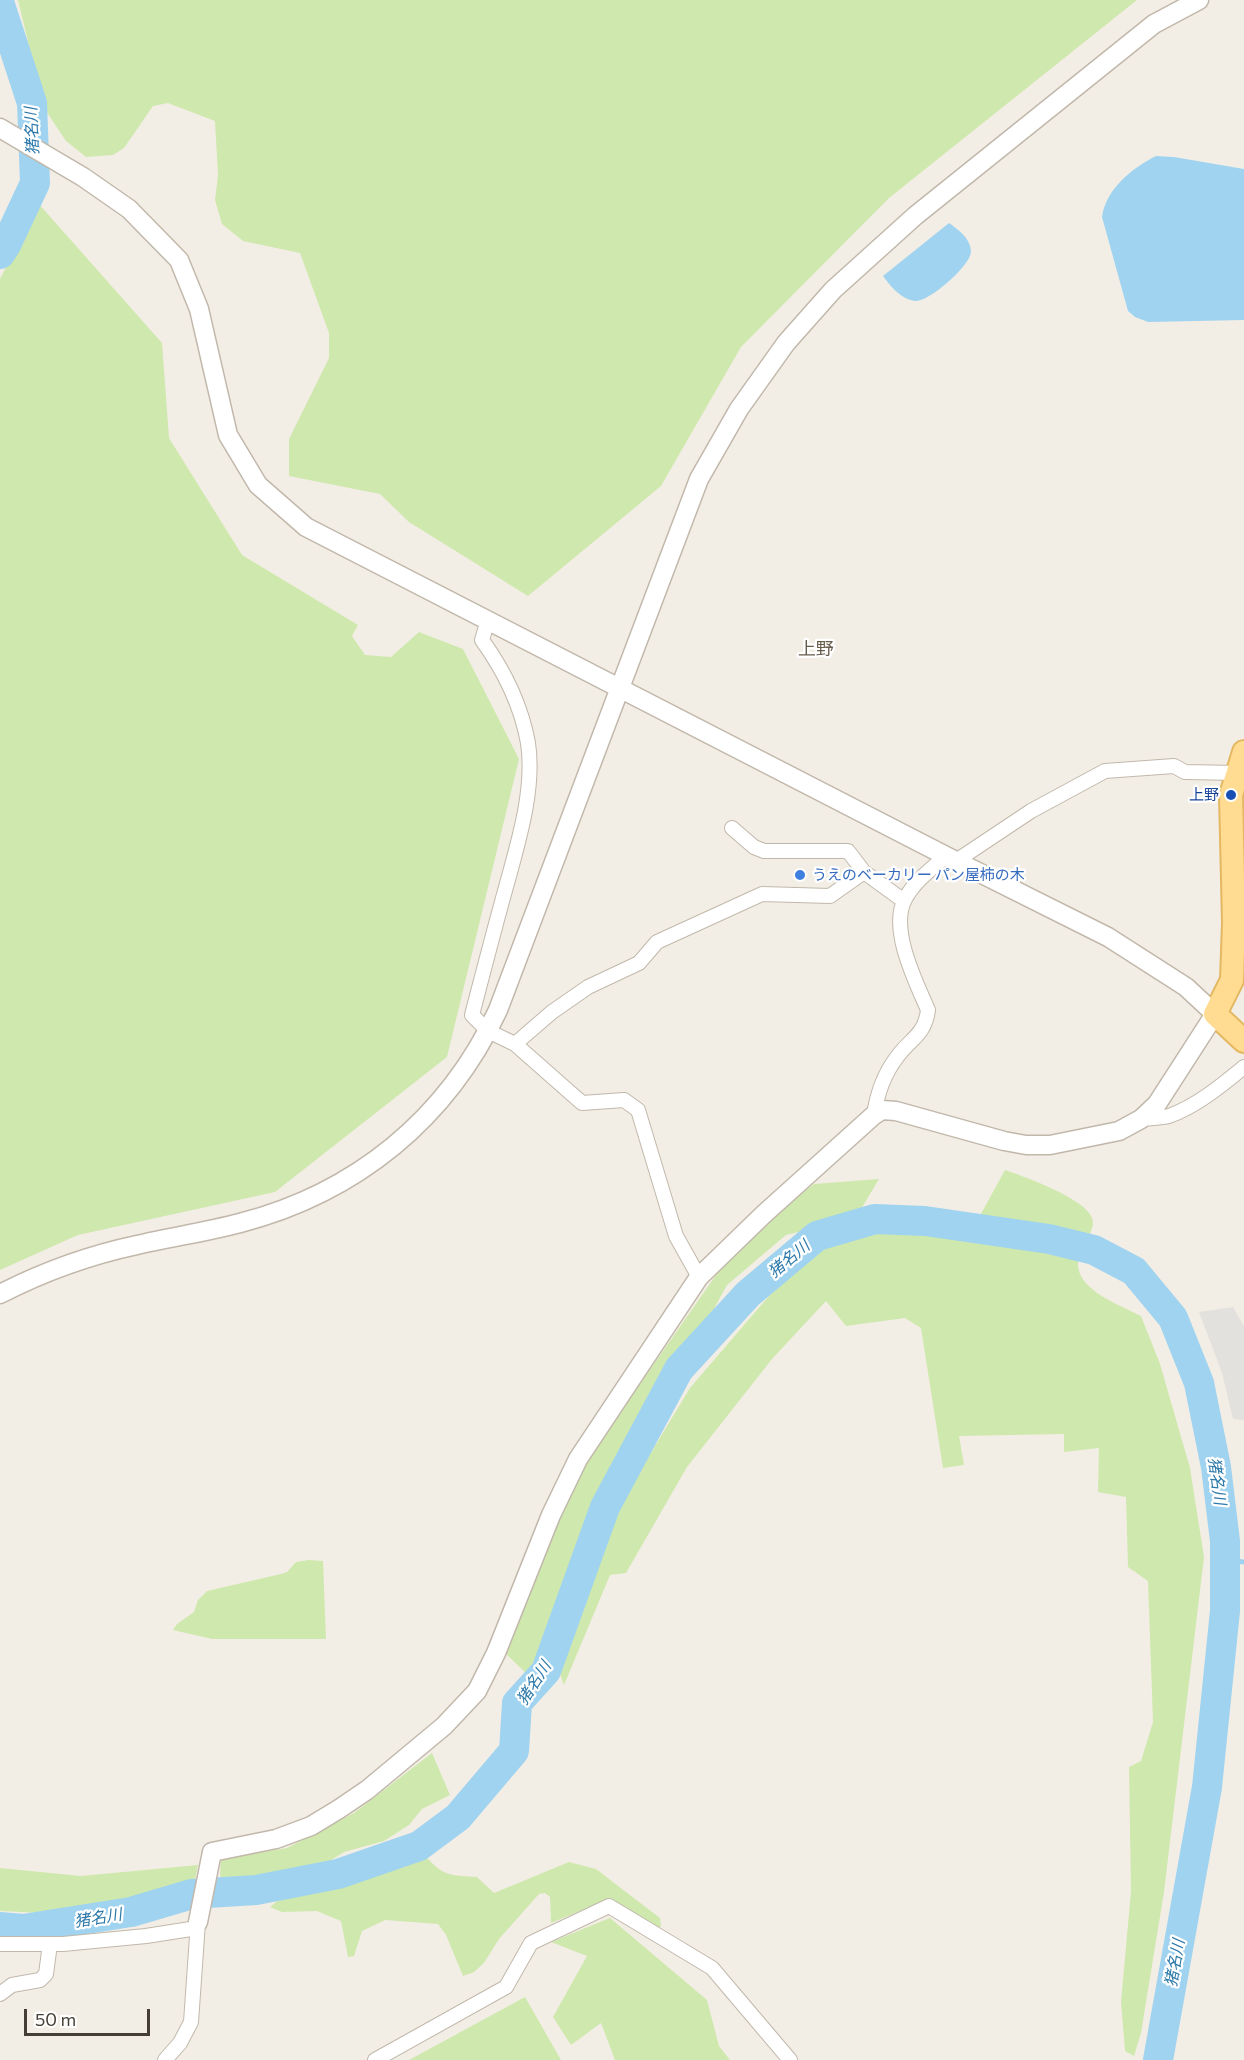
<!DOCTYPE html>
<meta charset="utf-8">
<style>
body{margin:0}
#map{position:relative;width:1244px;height:2060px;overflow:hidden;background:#f3eee5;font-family:Commissioner,sans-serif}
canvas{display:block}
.scale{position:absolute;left:24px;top:2009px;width:126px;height:27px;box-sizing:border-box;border:3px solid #453e35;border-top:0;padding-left:8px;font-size:18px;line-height:21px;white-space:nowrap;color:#453e35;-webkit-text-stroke:4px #fff;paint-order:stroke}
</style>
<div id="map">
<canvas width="1244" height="2060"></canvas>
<div class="scale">50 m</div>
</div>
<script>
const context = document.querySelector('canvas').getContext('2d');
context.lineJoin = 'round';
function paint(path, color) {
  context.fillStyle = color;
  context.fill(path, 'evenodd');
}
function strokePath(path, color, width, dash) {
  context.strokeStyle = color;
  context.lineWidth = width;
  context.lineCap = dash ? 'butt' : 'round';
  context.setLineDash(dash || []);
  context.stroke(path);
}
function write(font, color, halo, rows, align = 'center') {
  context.font = font + ' Commissioner,"Noto Sans JP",sans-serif';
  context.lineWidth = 4.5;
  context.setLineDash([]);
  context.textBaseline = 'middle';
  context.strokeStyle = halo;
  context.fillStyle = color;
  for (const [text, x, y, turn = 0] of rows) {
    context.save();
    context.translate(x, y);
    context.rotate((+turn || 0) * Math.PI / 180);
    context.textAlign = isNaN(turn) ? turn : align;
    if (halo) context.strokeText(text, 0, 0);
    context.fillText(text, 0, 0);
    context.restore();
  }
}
paint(new Path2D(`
 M 18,0 L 1137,0 L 889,198 L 741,347 L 661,486 L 528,596 L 409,522 L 380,494 L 289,476 L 289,439 L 329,358 L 329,333 L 300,253 L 243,241 L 222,224 L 215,200 L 218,175 L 215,121 L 168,103 L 153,106 L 124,148 L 113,155 L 86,157 L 66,141 L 44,108 Z
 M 38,203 L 162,343 L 169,438 L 242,555 L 358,625 L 352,636 L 365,655 L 391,657 L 419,632 L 463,649 L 519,759 L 447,1057 L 275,1192 L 78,1235 L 0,1270 L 0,279 Z
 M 1005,1170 C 1022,1176 1095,1201 1093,1223 C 1092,1236 1079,1249 1078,1262 C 1076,1290 1120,1305 1141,1316 L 1160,1364 L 1190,1468 L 1204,1557 L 1164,1892 L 1141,2033 L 1134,2056 L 1125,2051 L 1121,2002 L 1131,1891 L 1129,1767 L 1141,1761 L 1153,1722 L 1148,1581 L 1128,1567 L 1126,1497 L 1098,1492 L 1099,1448 L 1064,1452 L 1064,1434 L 959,1436 L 964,1465 L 943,1468 L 921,1328 L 905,1318 L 846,1326 L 826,1301 L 772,1359 L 687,1467 L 626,1573 L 610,1575 L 564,1685 L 560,1674 L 573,1626 L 612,1517 L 690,1388 L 805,1254 L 880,1225 L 970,1234 Z
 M 879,1179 L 858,1214 L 844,1221 L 786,1235 L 727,1285 L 704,1327 L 660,1380 L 588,1516 L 534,1670 L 529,1676 L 504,1652 L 575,1477 L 716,1275 L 787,1205 L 814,1184 Z
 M 309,1560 L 323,1561 L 326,1639 L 212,1639 L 173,1630 L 177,1624 L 194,1612 L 198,1600 L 207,1591 L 281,1574 L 287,1572 L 296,1562 Z
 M 432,1753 L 450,1795 L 422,1809 L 409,1825 L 384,1841 L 344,1852 L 322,1866 L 304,1875 L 230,1883 L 220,1876 L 221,1859 L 287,1848 L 354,1813 Z
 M 420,1850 C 442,1875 444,1875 477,1877 L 494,1893 L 569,1862 L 596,1869 L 660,1918 L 661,1926 L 656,1930 L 609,1899 L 551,1923 L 550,1897 L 545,1893 L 539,1894 L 499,1939 L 484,1963 L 474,1972 L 463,1976 L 446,1935 L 438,1924 L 385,1920 L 362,1931 L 354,1956 L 348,1957 L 341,1921 L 317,1911 L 282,1912 L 270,1907 L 281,1898 L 293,1893 L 364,1878 C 371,1859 403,1855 420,1850 Z
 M 198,1865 L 194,1884 L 67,1914 L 0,1911 L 0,1868 L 81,1876 Z
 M 610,1918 L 707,2000 L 719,2046 L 730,2060 L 615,2060 L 601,2023 L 571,2045 L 553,2017 L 587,1956 L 551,1942 Z
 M 525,1997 L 561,2060 L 409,2060 Z`), '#cfe8ad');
paint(new Path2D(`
 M 1233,1307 L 1244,1326 L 1244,1420 L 1233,1419 L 1222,1373 L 1199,1312 Z`), '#e3e1dd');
paint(new Path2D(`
 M 1156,156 L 1174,157 L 1244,169 L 1244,320 L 1148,322 L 1135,317 L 1128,311 L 1102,217 C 1106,189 1132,168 1156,156 Z
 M 949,223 C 959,230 971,239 971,252 C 970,266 930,301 916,301 C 902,300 891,287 883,276 Z`), '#a0d3f0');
strokePath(new Path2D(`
 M 1225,1560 L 1244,1562`), '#a0d3f0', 5);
strokePath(new Path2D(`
 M 0,5 L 32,103 L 35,183 L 6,245 L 0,254
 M 0,1927 L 23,1929 L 131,1912 L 192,1894 L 256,1890 L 338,1874 L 419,1846 L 458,1817 L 514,1751 L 517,1703 L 546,1671 L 605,1507 L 679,1369 L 748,1294 L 817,1236 L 875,1219 L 925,1221 L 1049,1239 L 1094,1250 L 1134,1271 L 1173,1318 L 1199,1383 L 1216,1467 L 1225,1541 L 1225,1611 L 1207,1787 L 1158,2060`), '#a0d3f0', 30);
const minor = new Path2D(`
 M 488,620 L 482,640 C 505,672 521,704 528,743 C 535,789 518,843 506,887 C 494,930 483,973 472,1015 L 488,1031 L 515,1044 L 582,1103 L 624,1100 L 638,1110 L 676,1236 L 699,1277
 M 732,828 L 754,847 L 764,851 L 848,851 L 864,872 L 904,901
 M 956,861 L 1031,811 L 1105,771 L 1174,766 L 1185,772 L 1238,773
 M 515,1044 L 552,1012 L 588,987 L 639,963 L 657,942 L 762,894 L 830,896 L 864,872
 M 874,1115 C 877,1094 884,1074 897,1057 C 910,1039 925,1035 928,1010 C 916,982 889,929 905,899 C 914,882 931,869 946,856
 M 1141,1119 C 1150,1118 1161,1118 1169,1116 C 1197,1106 1222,1085 1244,1067
 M 0,1944 L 63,1944 L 146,1936 L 197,1928
 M 0,1994 L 12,1985 L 40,1980 L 46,1974 L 50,1944
 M 165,2060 L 180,2043 L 191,2022 L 198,1922
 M 375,2060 L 506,1987 L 531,1943 L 609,1906 L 712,1968 L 790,2060`);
const tertiary = new Path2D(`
 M 0,128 L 83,177 L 129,209 L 179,260 L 199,309 L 228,435 L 258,485 L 306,527 L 946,856 L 1108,937 L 1186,987 L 1215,1014 L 1157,1104 L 1141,1119 L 1119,1131 L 1050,1145 L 1026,1145 L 1004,1141 L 896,1111 L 882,1110 L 874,1115 L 764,1214 L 699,1277 L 578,1459 L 551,1515 L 496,1653 L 477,1691 L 444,1726 L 367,1790 L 339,1809 L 311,1826 L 276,1839 L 212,1852 L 198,1922
 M 0,1294 C 43,1272 90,1255 137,1245 C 171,1237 206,1232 240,1223 C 356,1193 447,1119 498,1010 L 699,479 L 739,409 L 786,343 L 833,290 L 915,216 L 1154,24 L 1199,0`);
const primary = new Path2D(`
 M 1244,752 L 1231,795 L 1234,923 L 1232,980 L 1215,1014 L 1244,1041`);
strokePath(minor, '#c1b8ab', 16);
strokePath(tertiary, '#c1b8ab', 21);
strokePath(primary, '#e4b862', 26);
strokePath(minor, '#fff', 14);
strokePath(tertiary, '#fff', 18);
strokePath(primary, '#ffdc92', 22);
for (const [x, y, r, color] of [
 [1231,795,6,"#1a4fb4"],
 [800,875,6,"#3f7fe0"]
]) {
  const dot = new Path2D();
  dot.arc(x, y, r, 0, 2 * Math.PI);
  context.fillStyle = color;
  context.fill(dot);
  strokePath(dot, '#fff', 2);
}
write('15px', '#164399', '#fff', [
 ["上野",1219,795]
], 'right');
write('15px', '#366cbe', '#fff', [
 ["うえのベーカリー パン屋柿の木",812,875]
], 'left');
write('italic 16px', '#2c79a9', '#fff', [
 ["猪名川",32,131,-93],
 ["猪名川",789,1259,-40],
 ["猪名川",1217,1481,82],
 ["猪名川",534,1683,-57],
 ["猪名川",98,1918,-9],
 ["猪名川",1175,1963,-80]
]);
write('18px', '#685c4c', '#fff', [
 ["上野",816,649]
]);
</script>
